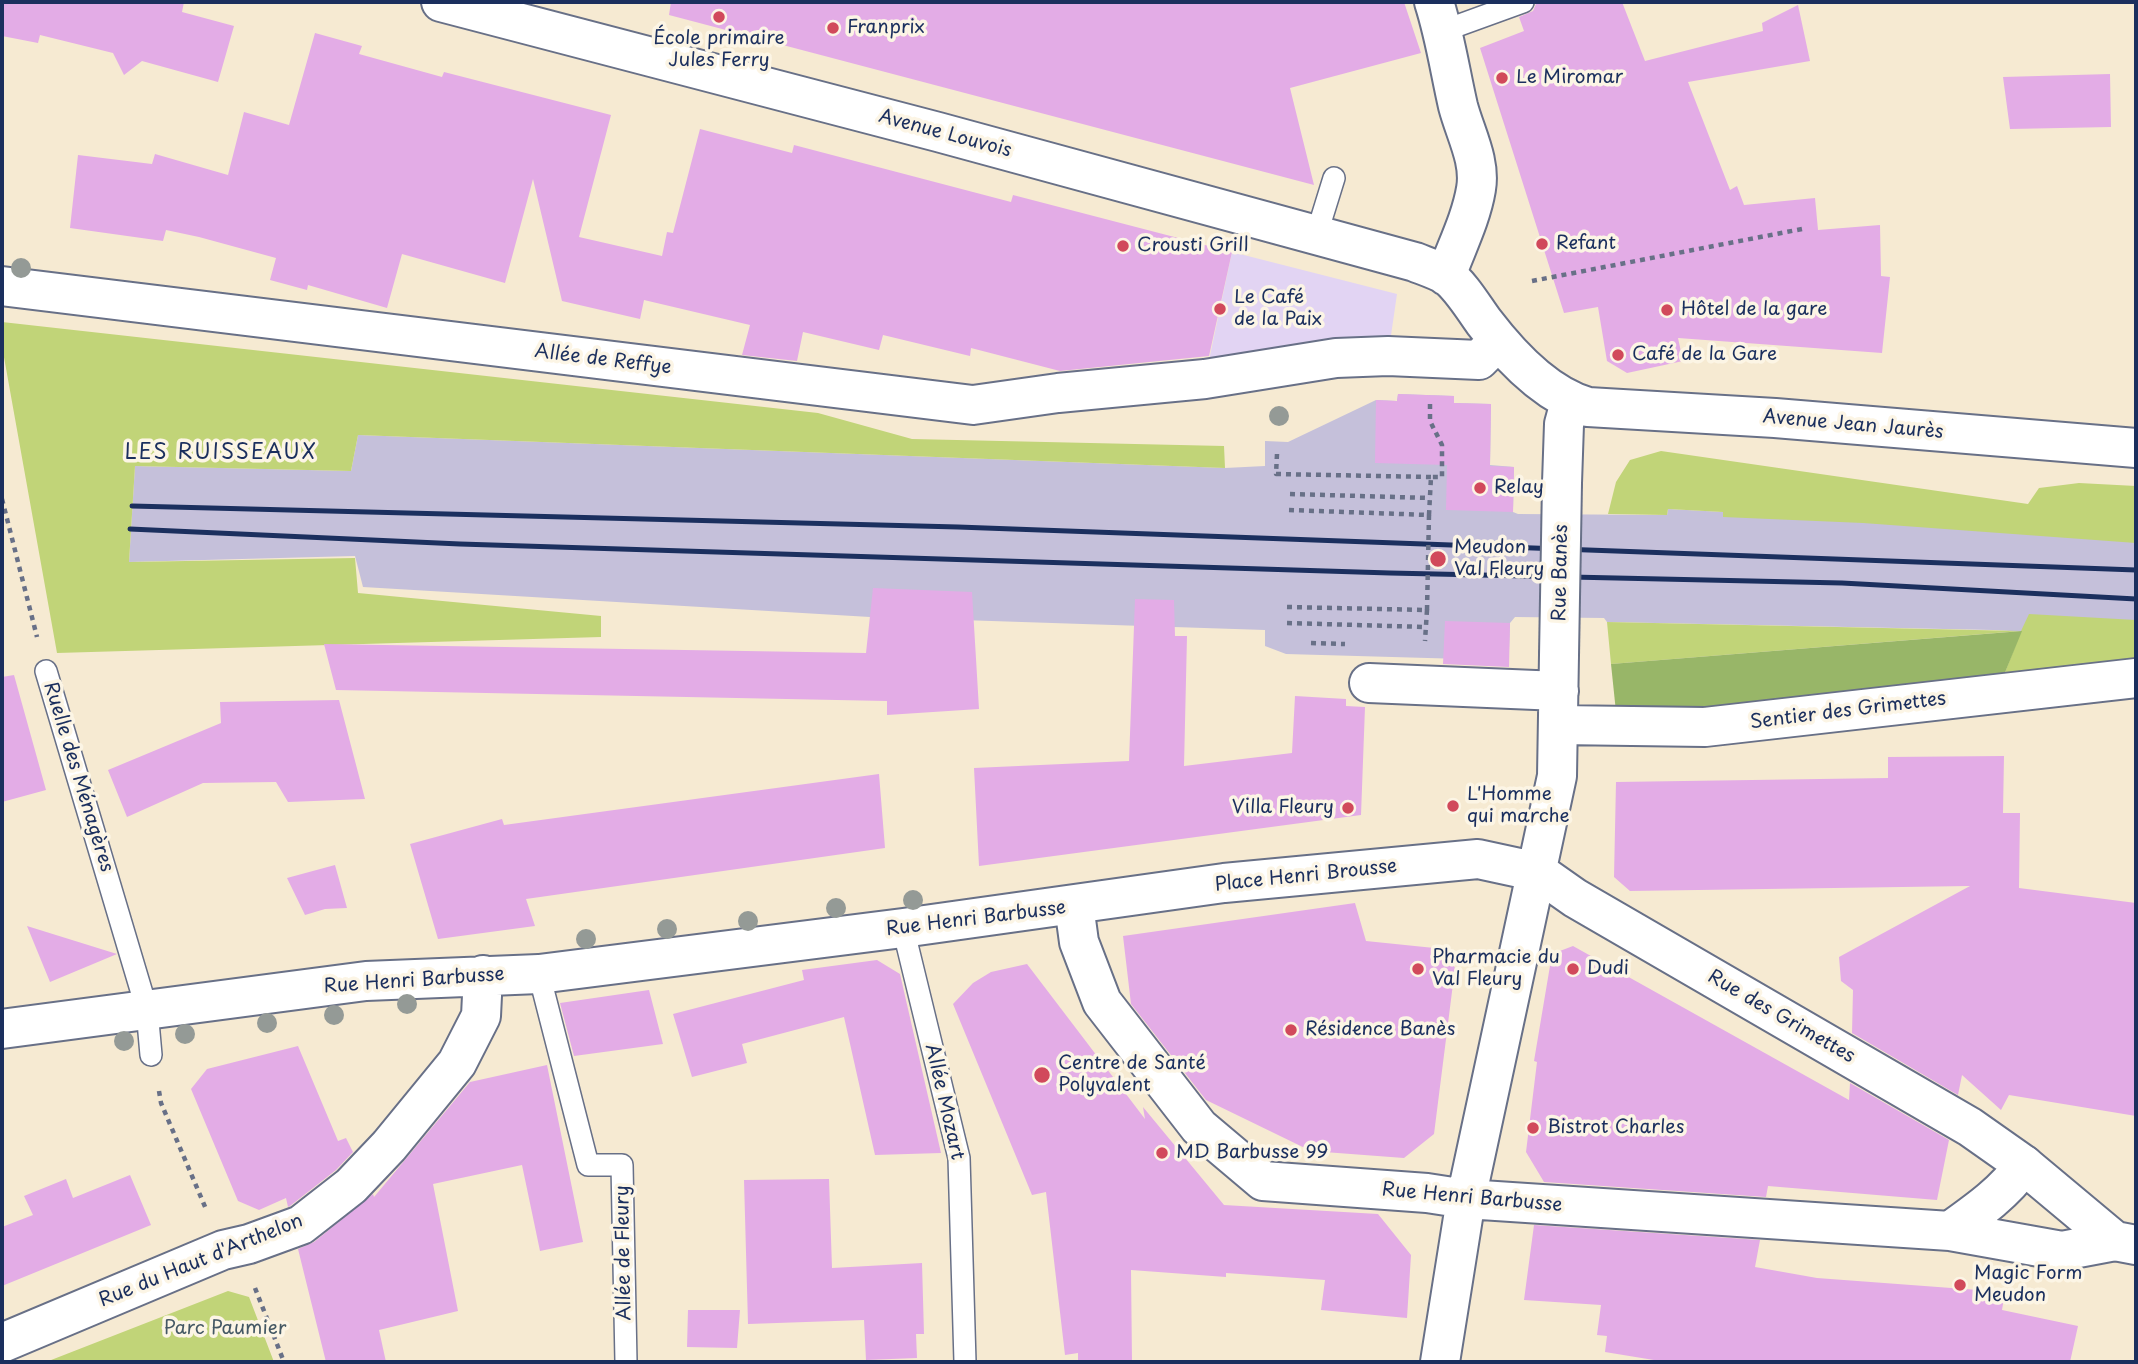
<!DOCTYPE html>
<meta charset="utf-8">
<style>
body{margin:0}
#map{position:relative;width:2138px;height:1364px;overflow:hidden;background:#f6ead2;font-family:"Playpen Sans",sans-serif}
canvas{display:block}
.frame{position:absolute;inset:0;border:4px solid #1b2f5e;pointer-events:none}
</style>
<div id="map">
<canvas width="2138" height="1364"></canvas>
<div class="frame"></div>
</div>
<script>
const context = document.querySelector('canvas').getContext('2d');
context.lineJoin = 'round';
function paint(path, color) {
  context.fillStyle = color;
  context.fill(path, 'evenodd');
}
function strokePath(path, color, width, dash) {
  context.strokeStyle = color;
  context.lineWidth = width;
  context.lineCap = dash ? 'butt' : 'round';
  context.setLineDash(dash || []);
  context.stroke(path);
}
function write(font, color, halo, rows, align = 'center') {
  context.font = font + ' "Playpen Sans",sans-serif';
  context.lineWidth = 7;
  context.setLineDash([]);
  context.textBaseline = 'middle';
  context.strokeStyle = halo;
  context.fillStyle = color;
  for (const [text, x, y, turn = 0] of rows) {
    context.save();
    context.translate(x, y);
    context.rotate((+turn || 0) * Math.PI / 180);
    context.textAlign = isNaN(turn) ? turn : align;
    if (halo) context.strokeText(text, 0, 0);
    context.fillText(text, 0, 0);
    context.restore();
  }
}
paint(new Path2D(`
 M 1232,252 L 1397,294 L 1388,356 L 1205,379 Z`), '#e2d4f3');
paint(new Path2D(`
 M 1398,394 L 1454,396 L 1454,403 L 1491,404 L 1490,465 L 1514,467 L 1513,512 L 1518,514 L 1667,515 L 1668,509 L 1724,512 L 1723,516 L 2136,531 L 2136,638 L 1993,630 L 1607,622 L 1604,618 L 1515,617 L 1510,623 L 1509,650 L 1463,659 L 1286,654 L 1265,646 L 1265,630 L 870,617 L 363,587 L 355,556 L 129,562 L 135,466 L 351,471 L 358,435 L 1225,468 L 1265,466 L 1265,441 L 1288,442 L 1376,400 L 1397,401 Z`), '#c5c0da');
paint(new Path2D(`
 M 2,322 L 818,413 L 912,439 L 1224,446 L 1225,468 L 358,435 L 351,471 L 135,466 L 129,562 L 355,558 L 358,593 L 601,616 L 601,637 L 57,653 L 2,346 Z
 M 1661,451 L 2028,504 L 2039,488 L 2079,483 L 2136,486 L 2136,543 L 1863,523 L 1723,517 L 1723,512 L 1668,509 L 1667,515 L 1608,514 L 1616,482 L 1630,460 Z
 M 2029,614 L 2136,620 L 2136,661 L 2004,675 L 2021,631 L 1611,664 L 1607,622 L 2021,631 Z
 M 228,1291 L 249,1297 L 274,1362 L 46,1362 Z`), '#c1d478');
paint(new Path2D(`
 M 2022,631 L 2004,675 L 1699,709 L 1616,712 L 1611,664 Z`), '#98b668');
paint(new Path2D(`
 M 2,2 L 184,2 L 182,12 L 234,26 L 218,82 L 142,61 L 124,75 L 113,53 L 40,35 L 38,43 L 2,36 Z
 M 671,2 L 1404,2 L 1421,53 L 1290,88 L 1314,185 L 669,15 Z
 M 1541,2 L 1622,2 L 1645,61 L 1763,31 L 1762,23 L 1798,5 L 1810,61 L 1688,82 L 1730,190 L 1737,186 L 1744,205 L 1815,198 L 1818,230 L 1880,225 L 1881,276 L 1890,277 L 1882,353 L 1678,338 L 1683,361 L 1627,373 L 1607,361 L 1598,307 L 1564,313 L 1480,48 L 1524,31 L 1519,17 L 1533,11 L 1536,4 Z
 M 315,33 L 362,46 L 359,54 L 442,77 L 444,72 L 611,115 L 579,237 L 662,256 L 667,232 L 673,233 L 700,129 L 792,153 L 794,145 L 1011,202 L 1013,195 L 1232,252 L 1209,356 L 1060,371 L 971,348 L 970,356 L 883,335 L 879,350 L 803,332 L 797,361 L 742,355 L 750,325 L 644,300 L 640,319 L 562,301 L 533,179 L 505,283 L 402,254 L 387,308 L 308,285 L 307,290 L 270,280 L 276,258 L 199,237 L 166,230 L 163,241 L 70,228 L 78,155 L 152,164 L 155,154 L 228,175 L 244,112 L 289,125 Z
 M 2110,74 L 2111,127 L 2010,129 L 2003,77 Z
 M 1398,394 L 1454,396 L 1454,403 L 1491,404 L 1490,466 L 1514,467 L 1513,512 L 1446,510 L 1447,465 L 1375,463 L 1376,400 L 1397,401 Z
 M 873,588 L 972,592 L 979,709 L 887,715 L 887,701 L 336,690 L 324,644 L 866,653 Z
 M 1135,599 L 1174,600 L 1175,636 L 1187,636 L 1184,766 L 1292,753 L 1295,696 L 1346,699 L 1346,706 L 1365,707 L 1361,815 L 979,866 L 974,768 L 1129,761 Z
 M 1445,621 L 1510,623 L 1509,667 L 1443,664 Z
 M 14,675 L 46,790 L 2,802 L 2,677 Z
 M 339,700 L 365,799 L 288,802 L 276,782 L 203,783 L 127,817 L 108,770 L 221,723 L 220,702 Z
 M 2004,756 L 2003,813 L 2020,813 L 2019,888 L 2136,903 L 2136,1116 L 2009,1095 L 2001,1110 L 1962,1075 L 1958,1095 L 1852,1033 L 1853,990 L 1841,981 L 1839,957 L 1970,886 L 1630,891 L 1614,877 L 1616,782 L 1888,778 L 1888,757 Z
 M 879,774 L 885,848 L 526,899 L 535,926 L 438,939 L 410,844 L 502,819 L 504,825 Z
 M 335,865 L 347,908 L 325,909 L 305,915 L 287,878 Z
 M 1355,903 L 1366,941 L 1444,949 L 1455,968 L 1434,1134 L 1404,1158 L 1311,1151 L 1206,1100 L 1131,1004 L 1123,936 Z
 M 27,926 L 117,954 L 50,982 Z
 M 1573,946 L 1849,1100 L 1850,1083 L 1949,1140 L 1937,1200 L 1768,1186 L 1766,1197 L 1544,1182 L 1526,1152 L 1537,1062 L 1534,1061 L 1552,954 Z
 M 877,960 L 900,974 L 941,1153 L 875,1155 L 844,1017 L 742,1044 L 747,1063 L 692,1077 L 673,1014 L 804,980 L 802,970 Z
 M 1027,964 L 1145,1119 L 1143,1107 L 1224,1205 L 1378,1214 L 1411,1255 L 1407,1318 L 1321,1310 L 1325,1280 L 1226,1273 L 1226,1277 L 1131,1270 L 1132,1362 L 1078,1362 L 1078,1353 L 1065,1355 L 1046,1192 L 1032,1195 L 953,1004 L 973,983 L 991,972 Z
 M 649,990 L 663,1044 L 574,1056 L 560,1003 Z
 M 298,1046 L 338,1141 L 346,1138 L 353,1152 L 336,1170 L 290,1206 L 288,1207 L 286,1198 L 259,1210 L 238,1201 L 191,1089 L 207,1069 Z
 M 547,1065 L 583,1242 L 540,1251 L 522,1165 L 433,1184 L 458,1311 L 379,1330 L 386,1362 L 326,1362 L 298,1249 L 314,1242 L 373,1194 L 374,1197 L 470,1082 Z
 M 130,1175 L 151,1225 L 2,1286 L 2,1227 L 33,1215 L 24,1196 L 66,1179 L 73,1198 Z
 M 829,1179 L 832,1268 L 922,1263 L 924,1334 L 916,1334 L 917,1358 L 866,1360 L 864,1320 L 748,1324 L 744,1180 Z
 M 1534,1225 L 1760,1240 L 1755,1267 L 1817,1278 L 2005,1292 L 2002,1310 L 2078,1326 L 2070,1362 L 1666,1362 L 1605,1352 L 1607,1336 L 1597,1335 L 1601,1305 L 1524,1300 Z
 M 688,1310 L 740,1310 L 737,1348 L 687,1347 Z`), '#e3ace6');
const lane = new Path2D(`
 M 1443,31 L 1523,2
 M 1317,233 L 1334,178
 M 46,671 L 147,1010 L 151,1055
 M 903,928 L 959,1158 L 965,1362
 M 539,974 L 588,1165 L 622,1165 L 626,1362`);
const street = new Path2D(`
 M 441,2 L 938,132 L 1415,262 C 1425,266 1437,270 1446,275 C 1461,286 1473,307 1484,322 C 1510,356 1546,395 1588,407 L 1775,418 L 2136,448
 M 1434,2 C 1445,36 1450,71 1458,106 C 1465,133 1481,161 1476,189 C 1471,219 1456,248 1446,276
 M 2,286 L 973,405 L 1058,393 L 1205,379 L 1336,358 L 1388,356 L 1479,360 L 1498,341
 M 1562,483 L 1564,424 L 1570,402
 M 1369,683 L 1559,691
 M 1559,725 L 1705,727 L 2136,678
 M 1074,905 L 1079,942 L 1102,1002 L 1199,1127 L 1263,1181 L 1427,1193 L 1466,1199 L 1950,1231 L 2062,1251 L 2115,1241
 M 2,1029 L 366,981 L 539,974 L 903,928 L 1224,883 L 1478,859 L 1538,872 L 1575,898 L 1970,1127 L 2024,1165 C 2004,1193 1978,1211 1950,1231
 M 2,1343 L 223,1250 L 249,1244 L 301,1225 L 351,1186 L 389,1146 L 457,1063 L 481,1016 L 483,975
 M 1440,1362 L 1466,1199 L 1557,776 L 1559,655`);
const secondary = new Path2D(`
 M 2024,1165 L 2115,1241 L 2136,1245`);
strokePath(lane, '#687087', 24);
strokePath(street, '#687087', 42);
strokePath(secondary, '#687087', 42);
strokePath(new Path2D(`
 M 1532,281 L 1802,229
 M 1277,454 L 1276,474 L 1431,477
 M 1290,494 L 1430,498
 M 2,499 L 37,637
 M 1289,510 L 1429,515 L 1431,477 L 1442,477 L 1442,445 L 1430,421 L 1430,401
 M 1287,607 L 1427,610 L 1425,641
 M 1287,623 L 1426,627
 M 1311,643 L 1345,644
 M 159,1091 L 161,1103 L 206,1209
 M 255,1288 L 284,1362`), '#687087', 4.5, [5, 5]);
strokePath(lane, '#fff', 21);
strokePath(street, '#fff', 38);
strokePath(secondary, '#fff', 38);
strokePath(new Path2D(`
 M 132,506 L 958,527 L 2136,570
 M 130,529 L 460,544 L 1390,573 L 1842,583 L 2136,599`), '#1b2f5e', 5);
const streetBridge = new Path2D(`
 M 1559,655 L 1562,483`);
strokePath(streetBridge, '#687087', 42, []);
strokePath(new Path2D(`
 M 1427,610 L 1429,515`), '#687087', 4.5, [5, 5]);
strokePath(streetBridge, '#fff', 38);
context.fillStyle = '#949a96';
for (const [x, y] of [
 [21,268],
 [1279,416],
 [913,900],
 [836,908],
 [748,921],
 [667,929],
 [586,939],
 [407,1004],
 [334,1015],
 [267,1023],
 [185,1034],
 [124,1041]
]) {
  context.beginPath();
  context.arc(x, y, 10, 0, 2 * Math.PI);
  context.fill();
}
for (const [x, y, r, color] of [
 [719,17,7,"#d1495b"],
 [833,28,7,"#d1495b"],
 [1502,78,7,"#d1495b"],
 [1542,244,7,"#d1495b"],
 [1123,246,7,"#d1495b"],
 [1220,309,7,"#d1495b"],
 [1667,310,7,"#d1495b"],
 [1618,355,7,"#d1495b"],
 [1480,488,7,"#d1495b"],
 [1438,559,9,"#d1495b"],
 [1453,806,7,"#d1495b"],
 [1348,808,7,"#d1495b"],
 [1418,969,7,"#d1495b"],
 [1573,969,7,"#d1495b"],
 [1291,1030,7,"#d1495b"],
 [1042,1075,9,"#d1495b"],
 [1533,1128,7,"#d1495b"],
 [1162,1153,7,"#d1495b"],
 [1960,1285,7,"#d1495b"]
]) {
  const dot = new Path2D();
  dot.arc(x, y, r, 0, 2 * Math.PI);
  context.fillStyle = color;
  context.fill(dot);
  strokePath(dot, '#fcf5e5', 2.5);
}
write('19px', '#1b2f5e', '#fcf5e5', [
 ["Franprix",847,28],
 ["École primaire",719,39,"center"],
 ["Jules Ferry",719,61,"center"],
 ["Le Miromar",1516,78],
 ["Refant",1556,244],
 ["Crousti Grill",1137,246],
 ["Le Café",1234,298],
 ["de la Paix",1234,320],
 ["Hôtel de la gare",1681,310],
 ["Café de la Gare",1632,355],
 ["Relay",1494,488],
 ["Meudon",1454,548],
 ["Val Fleury",1454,570],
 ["L'Homme",1467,795],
 ["qui marche",1467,817],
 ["Villa Fleury",1334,808,"right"],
 ["Pharmacie du",1432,958],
 ["Val Fleury",1432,980],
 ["Dudi",1587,969],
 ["Résidence Banès",1305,1030],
 ["Centre de Santé",1058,1064],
 ["Polyvalent",1058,1086],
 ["Bistrot Charles",1547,1128],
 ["MD Barbusse 99",1176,1153],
 ["Magic Form",1974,1274],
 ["Meudon",1974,1296]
], 'left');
write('19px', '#1b2f5e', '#fcf5e5', [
 ["Avenue Louvois",945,134,15],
 ["Allée de Reffye",603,360,7],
 ["Avenue Jean Jaurès",1853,425,5],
 ["Rue Banès",1561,573,-89],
 ["Sentier des Grimettes",1848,711,-7],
 ["Ruelle des Ménagères",78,777,73],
 ["Place Henri Brousse",1306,876,-6],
 ["Rue Henri Barbusse",976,919,-7],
 ["Rue Henri Barbusse",414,981,-4],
 ["Rue des Grimettes",1781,1017,30],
 ["Allée Mozart",944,1102,77],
 ["Rue Henri Barbusse",1472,1198,5],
 ["Allée de Fleury",624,1253,-91],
 ["Rue du Haut d'Arthelon",201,1261,-22]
]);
write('19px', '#445864', '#fcf5e5', [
 ["Parc Paumier",225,1329]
]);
context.letterSpacing = '2px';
write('21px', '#1b2f5e', '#fcf5e5', [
 ["LES RUISSEAUX",221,453]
]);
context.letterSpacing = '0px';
</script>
